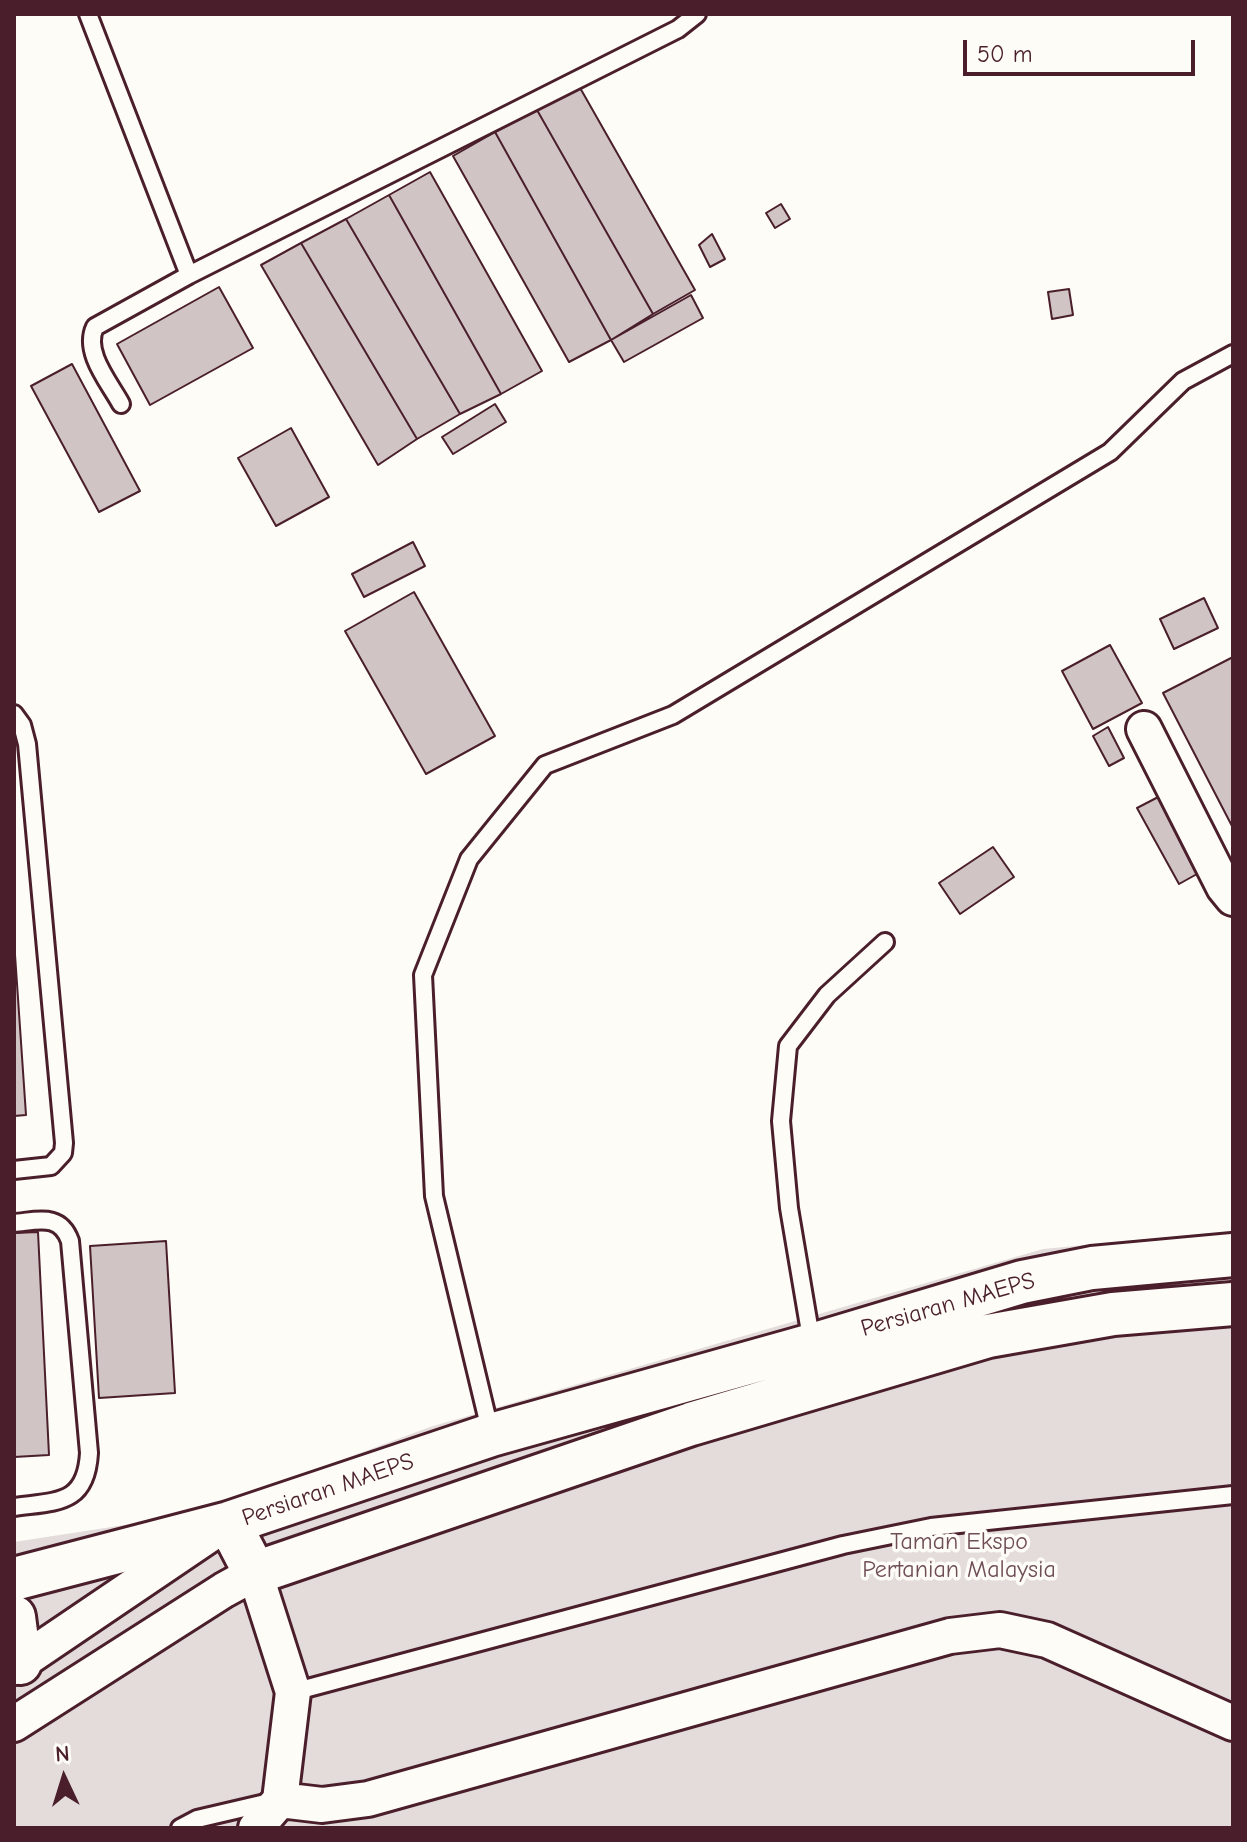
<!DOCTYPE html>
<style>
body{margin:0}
#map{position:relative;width:1247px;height:1842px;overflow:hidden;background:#fdfcf7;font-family:"Comic Neue",sans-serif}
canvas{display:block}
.frame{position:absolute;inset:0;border:16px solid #4a1f2b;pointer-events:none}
.north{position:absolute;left:24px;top:1738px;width:80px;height:80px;-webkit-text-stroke:6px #fdfcf7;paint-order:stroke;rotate:356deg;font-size:22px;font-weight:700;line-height:32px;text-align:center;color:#4a1f2b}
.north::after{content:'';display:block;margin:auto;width:28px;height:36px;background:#4a1f2b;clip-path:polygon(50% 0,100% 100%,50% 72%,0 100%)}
.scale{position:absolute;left:963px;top:40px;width:232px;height:36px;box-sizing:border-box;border:4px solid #4a1f2b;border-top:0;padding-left:10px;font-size:24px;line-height:28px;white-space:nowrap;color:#4a1f2b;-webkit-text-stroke:6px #fdfcf7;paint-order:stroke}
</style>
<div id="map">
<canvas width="1247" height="1842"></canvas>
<div class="frame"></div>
<div class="north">N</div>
<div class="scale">50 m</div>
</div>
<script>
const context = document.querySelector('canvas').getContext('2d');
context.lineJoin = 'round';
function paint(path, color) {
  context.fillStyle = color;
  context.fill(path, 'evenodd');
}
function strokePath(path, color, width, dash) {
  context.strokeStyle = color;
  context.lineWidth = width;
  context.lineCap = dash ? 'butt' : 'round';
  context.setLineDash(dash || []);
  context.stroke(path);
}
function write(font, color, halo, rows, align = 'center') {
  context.font = font + ' "Comic Neue",sans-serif';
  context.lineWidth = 7;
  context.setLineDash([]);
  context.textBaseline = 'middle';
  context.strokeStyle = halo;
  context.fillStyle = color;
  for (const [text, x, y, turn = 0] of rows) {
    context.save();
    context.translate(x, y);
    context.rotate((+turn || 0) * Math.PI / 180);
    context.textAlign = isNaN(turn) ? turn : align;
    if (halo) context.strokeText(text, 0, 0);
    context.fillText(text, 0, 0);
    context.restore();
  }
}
paint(new Path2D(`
 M 1233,1231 L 1233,1828 L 14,1828 L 14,1542 L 196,1514 L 430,1427 L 1043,1249 Z`), '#e3dcda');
const building = new Path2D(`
 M 579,86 L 695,290 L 653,314 L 537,110 Z
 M 537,110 L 653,314 L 611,340 L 495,132 Z
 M 495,132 L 611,340 L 569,362 L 453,156 Z
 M 430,172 L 542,371 L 501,394 L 389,195 Z
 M 389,195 L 501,394 L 460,414 L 346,219 Z
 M 781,204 L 790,219 L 775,228 L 766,213 Z
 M 346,219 L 460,414 L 417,439 L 301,243 Z
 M 712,234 L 725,259 L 710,267 L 699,245 Z
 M 301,243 L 417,439 L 378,465 L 261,265 Z
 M 219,287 L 253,348 L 150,405 L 117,344 Z
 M 1069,289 L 1073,315 L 1052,319 L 1048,292 Z
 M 691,295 L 703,318 L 624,362 L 611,340 Z
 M 72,364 L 140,491 L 99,512 L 31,386 Z
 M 495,404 L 506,422 L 453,454 L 442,437 Z
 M 291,428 L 329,497 L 276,526 L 238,458 Z
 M 413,542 L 425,566 L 364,597 L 352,574 Z
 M 414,592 L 495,736 L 426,774 L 345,631 Z
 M 1204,598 L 1218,628 L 1174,649 L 1160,619 Z
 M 1110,645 L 1142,703 L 1093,729 L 1062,671 Z
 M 1233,657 L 1233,828 L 1163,693 Z
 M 1108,727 L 1124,758 L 1109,766 L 1093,736 Z
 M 1164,794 L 1206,869 L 1179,884 L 1137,808 Z
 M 993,847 L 1014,877 L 960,914 L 939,883 Z
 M 14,940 L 26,1115 L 14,1116 Z
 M 38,1232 L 49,1455 L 14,1457 L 14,1233 Z
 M 166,1241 L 175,1393 L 99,1398 L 90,1246 Z`);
paint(building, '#d0c5c4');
strokePath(building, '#4a1f2b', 2);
const service = new Path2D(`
 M 88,14 L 189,275 L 678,29 L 697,14
 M 121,404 C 109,382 83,352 95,327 L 189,275
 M 14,714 L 22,725 L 27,744 L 64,1143 L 63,1153 L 51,1166 L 14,1170
 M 14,1223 C 38,1221 60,1213 70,1241 L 89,1453 C 86,1505 57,1501 14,1507
 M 812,1344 L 789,1208 L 781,1121 L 788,1046 L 827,995 L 885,942
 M 491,1434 L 434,1196 L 423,975 L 469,859 L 545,765 L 673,715 L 1110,452 L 1183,381 L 1233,354
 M 293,1692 L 843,1545 L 931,1527 L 1233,1495
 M 180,1828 L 197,1819 L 274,1801`);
const minor = new Path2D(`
 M 1144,729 L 1224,887 L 1233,898
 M 14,1667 L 209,1535
 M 14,1724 L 224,1590 L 255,1573 L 293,1692 L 280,1800
 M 256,1828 L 280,1800 L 322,1805 L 368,1799 L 950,1636 L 1000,1630 L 1047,1640 L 1233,1723`);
const tertiary = new Path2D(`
 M 229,1523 L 255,1573 L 691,1424 L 988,1336 L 1113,1314 L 1233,1304
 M 14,1579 L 229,1523 L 491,1435 L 812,1345 L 1022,1282 L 1092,1268 L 1233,1255
 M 14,1617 L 20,1663`);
strokePath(service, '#4a1f2b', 22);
strokePath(minor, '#4a1f2b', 40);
strokePath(tertiary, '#4a1f2b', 48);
strokePath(service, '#fdfcf7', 16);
strokePath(minor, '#fdfcf7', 34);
strokePath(tertiary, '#fdfcf7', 42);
write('24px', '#4a1f2b', '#fdfcf7', [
 ["Persiaran MAEPS",948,1305,-16],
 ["Persiaran MAEPS",328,1490,-19]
]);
write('24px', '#704e57', '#fdfcf7', [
 ["Taman Ekspo",959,1542],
 ["Pertanian Malaysia",959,1570]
]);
</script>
